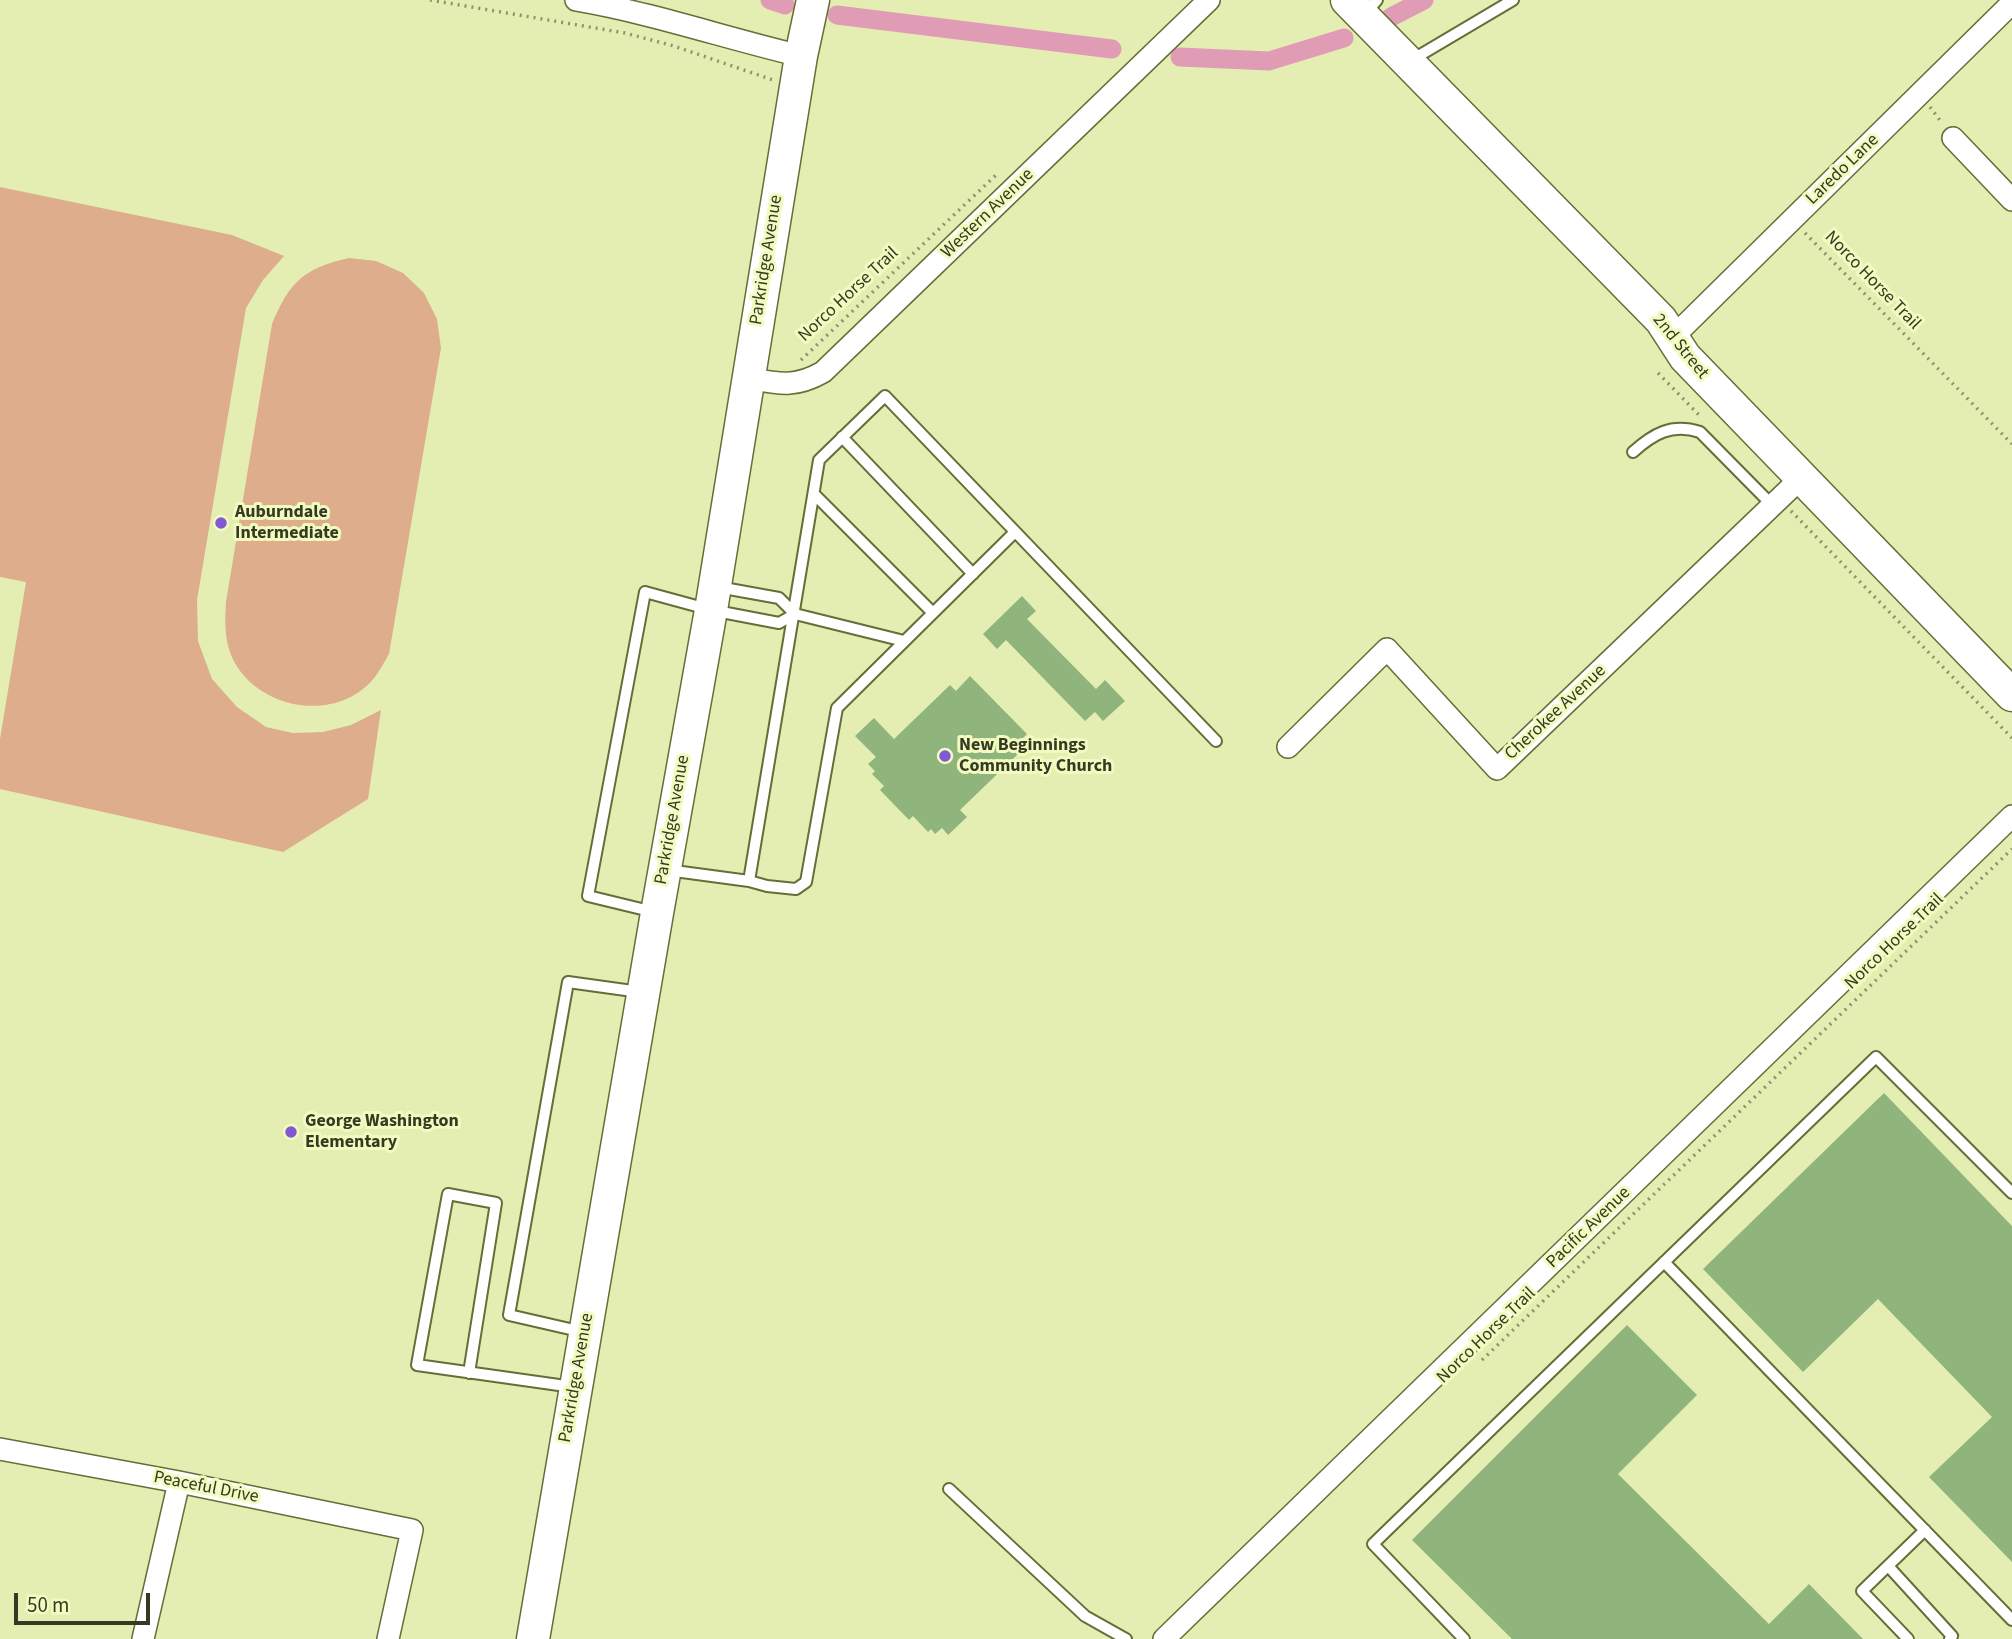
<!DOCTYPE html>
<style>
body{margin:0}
#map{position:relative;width:2012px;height:1639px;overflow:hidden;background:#e4eeb3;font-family:"Source Sans 3",sans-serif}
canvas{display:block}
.scale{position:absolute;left:14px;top:1593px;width:136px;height:32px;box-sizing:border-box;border:4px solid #363a22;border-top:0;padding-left:9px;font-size:21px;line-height:24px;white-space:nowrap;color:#363a22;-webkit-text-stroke:5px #f1fbc0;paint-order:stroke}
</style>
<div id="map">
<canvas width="2012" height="1639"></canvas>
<div class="scale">50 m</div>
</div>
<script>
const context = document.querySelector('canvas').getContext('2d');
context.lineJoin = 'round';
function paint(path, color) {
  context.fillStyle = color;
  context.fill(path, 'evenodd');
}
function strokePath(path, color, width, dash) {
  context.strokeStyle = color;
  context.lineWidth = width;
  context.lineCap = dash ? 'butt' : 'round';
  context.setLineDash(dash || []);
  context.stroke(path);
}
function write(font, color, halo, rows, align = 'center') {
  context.font = font + ' "Source Sans 3",sans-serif';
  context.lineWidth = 6;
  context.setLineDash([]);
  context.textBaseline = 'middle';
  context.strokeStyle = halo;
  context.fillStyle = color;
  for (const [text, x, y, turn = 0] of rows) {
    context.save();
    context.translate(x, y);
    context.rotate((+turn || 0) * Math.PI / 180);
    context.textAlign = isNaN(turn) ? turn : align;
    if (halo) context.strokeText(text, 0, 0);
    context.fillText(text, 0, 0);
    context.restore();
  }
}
paint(new Path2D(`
 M 0,187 L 232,235 L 284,256 L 263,280 L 246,308 L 197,600 L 198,641 L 212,679 L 237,707 L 266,727 L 293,733 L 323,732 L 351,725 L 381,710 L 368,799 L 283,852 L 0,789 L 0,739 L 26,582 L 0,577 Z
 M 349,258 L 376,261 L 403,273 L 424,293 L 437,319 L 441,348 L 389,654 C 385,661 380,670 375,677 C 337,725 254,710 231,655 C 224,637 225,620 226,602 L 272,324 C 289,282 304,268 349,258 Z`), '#ddad8c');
strokePath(new Path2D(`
 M 770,0 L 785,5
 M 837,15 L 1112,49
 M 1391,17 L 1424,0
 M 1180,57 L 1269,61 L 1344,38`), '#e19cb5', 19);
paint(new Path2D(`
 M 1022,596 L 1036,611 L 1027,619 L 1096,689 L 1105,680 L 1125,701 L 1103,721 L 1095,712 L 1085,721 L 1006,640 L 997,649 L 983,634 Z
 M 970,676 L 1027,734 L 1012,749 L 1018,754 L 960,810 L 967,817 L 948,835 L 942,828 L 935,834 L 931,829 L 928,832 L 913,816 L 909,820 L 880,790 L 884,786 L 872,774 L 875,771 L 868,764 L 876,757 L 855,736 L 874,718 L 894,739 L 950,685 L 956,691 Z
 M 1884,1093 L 2012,1226 L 2012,1562 L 1929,1477 L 1992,1417 L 1878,1299 L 1803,1372 L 1703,1269 Z
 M 1627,1325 L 1697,1395 L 1618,1474 L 1769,1624 L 1809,1584 L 1863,1639 L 1512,1639 L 1412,1540 Z`), '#8fb57d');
const lane = new Path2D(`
 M 1365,14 L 1377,0
 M 1410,61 L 1513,0
 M 842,437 L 973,574
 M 1633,452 C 1653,434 1671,423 1700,432 L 1773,506
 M 814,494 L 933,613
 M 1015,532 L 837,708 L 806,882 L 796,889 L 767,886 L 749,881 L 819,460 L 885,396 L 1216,741
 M 718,587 L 779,598 L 795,614 L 904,641
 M 667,870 L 749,881
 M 654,912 L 588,896 L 645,592 L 711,610 L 779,623 L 795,614
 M 1664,1262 L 2012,1620
 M 583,1332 L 509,1315 L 568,982 L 640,992
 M 469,1373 L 496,1203 L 448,1194 L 417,1365 L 573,1387
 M 949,1489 L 1085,1616 L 1126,1639
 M 1889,1567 L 1952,1636 L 1950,1639
 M 1464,1639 L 1373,1544 L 1876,1057 L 2012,1193
 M 1908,1639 L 1862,1591 L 1925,1530`);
const street = new Path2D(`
 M 576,0 C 652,13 725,38 801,56
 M 1953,138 L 2012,200
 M 1673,337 L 2012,3
 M 748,378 C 779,384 795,388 823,372 L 1209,0
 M 1288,747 L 1387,649 L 1497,769 L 1802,477
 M 0,1449 L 179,1482 L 412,1530 L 388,1639
 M 143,1639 L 179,1482
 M 1164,1639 L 2012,816`);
const secondary = new Path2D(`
 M 1347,0 L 1661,320 L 1685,357 L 2012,695
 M 533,1639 L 657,913 L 711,610 L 801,56 L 813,0`);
strokePath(lane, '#666d37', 14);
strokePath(street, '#666d37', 24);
strokePath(secondary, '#666d37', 35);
strokePath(new Path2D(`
 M 430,0 L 625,33 L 674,46 L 773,80
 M 1930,107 L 1942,123
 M 1805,233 L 2012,444
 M 801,360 L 996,175
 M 1658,373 L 1701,417
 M 1791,511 L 2012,738
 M 1482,1360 L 2012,849`), '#8d946b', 3.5, [2, 5]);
strokePath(lane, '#fff', 10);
strokePath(street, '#fff', 21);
strokePath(secondary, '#fff', 32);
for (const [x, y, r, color] of [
 [221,523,7,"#8359d3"],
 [945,756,7,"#8359d3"],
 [291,1132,7,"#8359d3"]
]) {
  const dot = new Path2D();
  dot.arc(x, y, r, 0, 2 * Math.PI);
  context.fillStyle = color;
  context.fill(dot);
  strokePath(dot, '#f1fbc0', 2.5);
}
write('18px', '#363a22', '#f1fbc0', [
 ["Laredo Lane",1843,170,-44],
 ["Western Avenue",988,214,-44],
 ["Parkridge Avenue",767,260,-81],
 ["Norco Horse Trail",1872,281,46],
 ["Norco Horse Trail",849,295,-43],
 ["2nd Street",1680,347,51],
 ["Cherokee Avenue",1556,713,-43],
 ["Parkridge Avenue",673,820,-80],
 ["Norco Horse Trail",1895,942,-44],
 ["Pacific Avenue",1589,1228,-44],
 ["Norco Horse Trail",1487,1336,-44],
 ["Parkridge Avenue",577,1378,-80],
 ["Peaceful Drive",206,1488,11]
]);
write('bold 18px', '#363a22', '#f1fbc0', [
 ["Auburndale",235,513],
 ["Intermediate",235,534],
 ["New Beginnings",959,746],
 ["Community Church",959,767],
 ["George Washington",305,1122],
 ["Elementary",305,1143]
], 'left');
</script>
